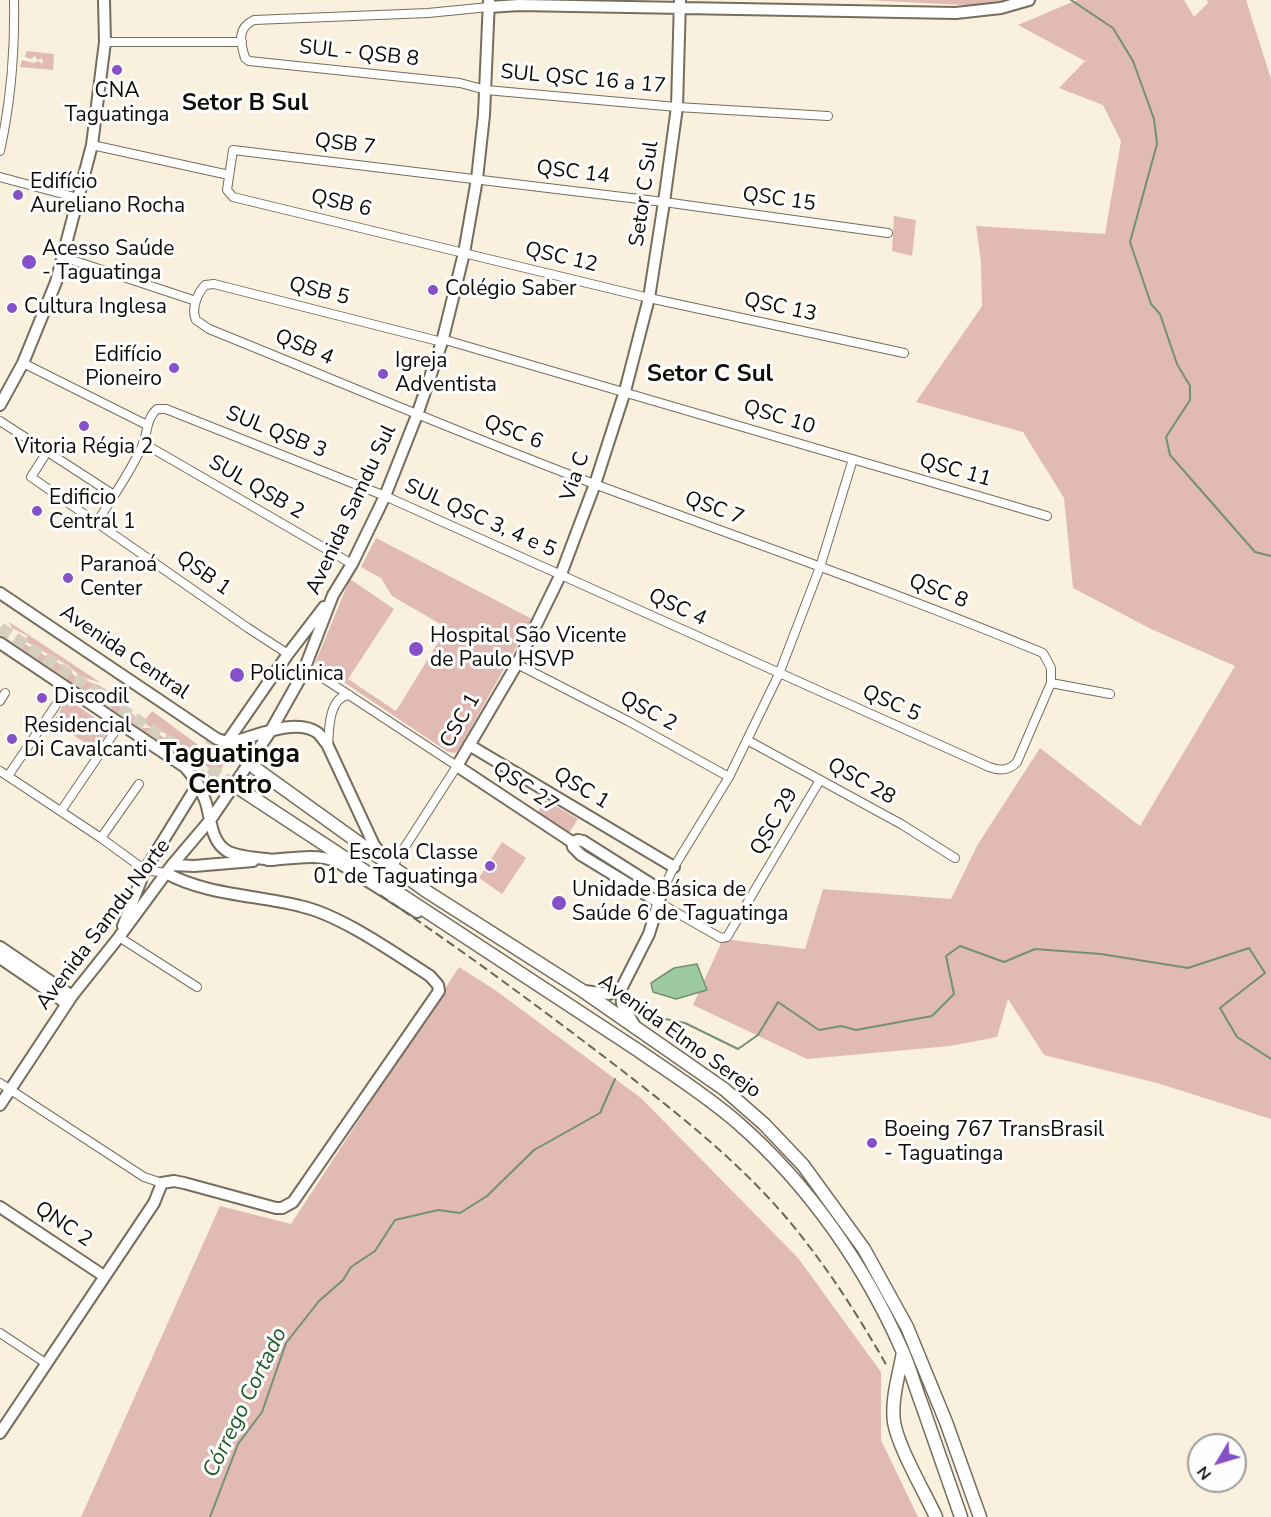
<!DOCTYPE html>
<meta charset="utf-8">
<style>
body{margin:0}
#map{position:relative;width:1271px;height:1517px;overflow:hidden;background:#f9f1de;font-family:"Nunito Sans",sans-serif}
canvas{display:block}
.north{position:absolute;left:1187px;top:1433px;width:60px;height:60px;box-sizing:border-box;background:#fefefe;border:2px solid #9e9d9b;border-radius:50%;rotate:232deg;font-size:16px;font-weight:700;line-height:24px;text-align:center;color:#0f0c06}
.north::after{content:'';display:block;margin:auto;width:21px;height:27px;background:#8850c8;clip-path:polygon(50% 0,100% 100%,50% 72%,0 100%)}
</style>
<div id="map">
<canvas width="1271" height="1517"></canvas>
<div class="north">N</div>
</div>
<script>
const context = document.querySelector('canvas').getContext('2d');
context.lineJoin = 'round';
function paint(path, color) {
  context.fillStyle = color;
  context.fill(path, 'evenodd');
}
function strokePath(path, color, width, dash) {
  context.strokeStyle = color;
  context.lineWidth = width;
  context.lineCap = dash ? 'butt' : 'round';
  context.setLineDash(dash || []);
  context.stroke(path);
}
function write(font, color, halo, rows, align = 'center') {
  context.font = font + ' "Nunito Sans",sans-serif';
  context.lineWidth = 6;
  context.setLineDash([]);
  context.textBaseline = 'middle';
  context.strokeStyle = halo;
  context.fillStyle = color;
  for (const [text, x, y, turn = 0] of rows) {
    context.save();
    context.translate(x, y);
    context.rotate((+turn || 0) * Math.PI / 180);
    context.textAlign = isNaN(turn) ? turn : align;
    if (halo) context.strokeText(text, 0, 0);
    context.fillText(text, 0, 0);
    context.restore();
  }
}
paint(new Path2D(`
 M 865,0 L 1024,0 L 1002,7 Z
 M 1077,0 L 1184,0 L 1194,17 L 1208,3 L 1207,0 L 1246,0 L 1271,79 L 1271,1119 L 1157,1083 L 1044,1055 L 1008,999 L 997,1037 L 950,1046 L 807,1059 L 693,1005 L 723,939 L 805,949 L 823,889 L 951,899 L 978,844 L 1040,748 L 1140,826 L 1235,666 L 1151,629 L 1073,588 L 1064,498 L 1023,432 L 916,402 L 982,306 L 981,262 L 976,226 L 1105,234 L 1121,141 L 1103,105 L 1059,88 L 1085,61 L 1018,25 Z
 M 26,51 L 54,54 L 53,70 L 20,67 L 22,60 L 34,63 L 38,61 L 43,64 L 42,58 L 38,60 L 35,56 L 31,59 L 25,57 Z
 M 894,216 L 916,220 L 912,256 L 892,251 Z
 M 376,538 L 532,619 L 459,749 L 455,753 L 448,752 L 315,663 L 350,579 L 394,609 L 348,679 L 396,711 L 447,628 L 392,596 L 381,578 L 361,567 Z
 M 9,622 L 101,683 L 80,676 L 69,666 L 25,641 L 28,636 L 12,628 Z
 M 0,634 L 20,647 L 23,643 L 67,668 L 78,679 L 99,685 L 111,693 L 123,706 L 136,717 L 131,725 L 0,636 Z
 M 67,699 L 110,728 L 96,750 L 53,722 Z
 M 152,711 L 224,764 L 218,774 L 175,745 L 165,733 L 147,725 L 145,720 Z
 M 139,728 L 150,728 L 163,737 L 173,749 L 215,778 L 206,791 L 197,772 L 137,730 Z
 M 545,800 L 578,819 L 569,833 L 537,814 Z
 M 502,842 L 526,858 L 502,894 L 479,878 Z
 M 459,967 L 495,990 L 641,1098 L 798,1258 L 881,1372 L 881,1440 L 918,1517 L 81,1517 L 220,1206 L 291,1224 Z`), '#e1bab3');
const water = new Path2D(`
 M 697,964 L 707,990 L 676,999 L 653,992 L 651,983 L 674,968 Z`);
paint(water, '#9eca9f');
strokePath(water, '#739171', 1.5);
strokePath(new Path2D(`
 M 1071,0 L 1113,28 L 1133,61 L 1154,119 L 1157,144 L 1130,242 L 1151,304 L 1160,314 L 1177,364 L 1190,386 L 1190,400 L 1166,437 L 1170,455 L 1255,552 L 1271,556
 M 655,1017 L 685,1023 L 738,1049 L 758,1035 L 778,1002 L 819,1030 L 841,1026 L 856,1030 L 932,1016 L 954,994 L 946,956 L 960,946 L 1004,962 L 1035,949 L 1101,954 L 1188,968 L 1249,948 L 1265,973 L 1220,1008 L 1237,1037 L 1271,1059
 M 210,1517 L 238,1444 L 262,1412 L 286,1343 L 319,1301 L 343,1280 L 351,1267 L 375,1251 L 395,1220 L 438,1210 L 460,1213 L 487,1196 L 534,1150 L 600,1113 L 615,1079`), '#739171', 2);
strokePath(new Path2D(`
 M 0,628 L 240,789
 M 208,737 L 255,768`), '#d6cfbe', 12, [12, 6]);
const street = new Path2D(`
 M 489,7 L 428,13 L 254,20 C 237,28 240,41 245,58 L 249,61 L 460,83 L 486,90 L 677,107 L 828,116
 M 105,42 L 242,42
 M 92,145 L 229,175
 M 0,151 C 11,101 15,50 14,0
 M 0,177 L 78,198
 M 888,233 L 664,202 L 233,150 L 227,190 L 233,197 L 649,298 L 904,353
 M 63,257 L 196,301
 M 442,339 L 1047,516
 M 23,363 L 147,425
 M 0,421 L 114,495
 M 143,443 L 352,564
 M 47,452 L 31,477 L 248,628 L 288,654
 M 97,522 C 111,500 133,468 143,444 C 148,431 146,419 157,409 L 166,409 L 385,496 L 989,767 C 1000,771 1009,771 1017,762 L 1051,683 L 1051,668 L 1043,653 C 896,592 745,540 597,485 C 466,436 338,381 209,329 L 196,320 C 191,309 197,294 205,285 L 214,284 L 442,342
 M 517,664 L 628,721 L 729,777
 M 302,675 L 323,678 L 457,766 L 392,867
 M 1051,683 L 1110,694
 M 0,701 L 5,693
 M 747,740 L 901,824 L 955,858
 M 328,747 C 329,732 328,697 349,695
 M 0,771 L 101,838 L 145,870 L 166,873
 M 8,776 L 60,699 L 68,690
 M 61,811 L 120,724
 M 101,838 L 139,784
 M 662,891 L 674,867 L 729,777 L 779,674 L 820,567 L 853,459
 M 658,902 L 721,938 L 727,937 L 820,780
 M 119,937 L 197,987
 M 0,1083 L 144,1177 L 162,1183
 M 0,1333 L 47,1364`);
const secondary = new Path2D(`
 M 489,7 L 519,5 L 956,13 L 1001,8 L 1029,0
 M 0,405 L 23,363 L 56,282 L 92,145 L 105,42 L 104,0
 M 0,593 L 217,739 L 227,742 L 233,742 C 256,736 296,717 318,733 C 321,736 324,741 327,744 L 374,845 L 385,859
 M 0,643 L 185,767 C 194,777 200,787 205,800 C 211,816 210,841 227,851 C 240,858 259,858 274,860
 M 227,742 L 288,654 L 324,607
 M 469,745 L 674,867
 M 572,842 L 578,840 L 583,841 L 662,891 L 649,934 L 621,989 L 622,1004 L 635,1026
 M 268,860 C 291,859 314,853 336,861 L 417,912
 M 172,865 L 194,866 L 253,861
 M 658,902 L 581,855 L 573,847 L 572,842 L 457,766 L 517,664 L 561,574 L 595,484 L 625,391 L 649,298 L 664,202 L 677,107 L 680,0
 M 123,926 L 145,870 L 198,784
 M 0,947 L 72,996
 M 0,958 L 66,1003
 M 584,991 L 609,994 L 621,989
 M 0,1105 L 72,996 L 119,937 L 172,865 L 211,819 L 270,732 L 302,675 L 333,595 L 352,564 L 385,496 L 417,415 L 442,342 L 464,253 L 477,179 L 484,115 L 489,0
 M 0,1207 L 104,1276
 M 0,1433 L 154,1203 L 162,1183 L 174,1181 L 184,1183 L 276,1208 L 282,1208 L 293,1202 L 439,991 L 438,985 L 430,976 C 394,953 341,915 300,906 C 256,895 206,895 166,873`);
const primary = new Path2D(`
 M 255,768 L 426,891 L 583,991 L 724,1089 L 764,1124 L 803,1165 L 864,1249 L 907,1327 L 946,1422 L 980,1517
 M 240,789 L 639,1051 C 672,1074 707,1096 738,1123 C 808,1184 865,1266 902,1350 C 910,1368 915,1387 922,1405 C 935,1443 948,1480 961,1517
 M 903,1352 C 899,1375 891,1399 894,1422 C 898,1447 925,1493 936,1517`);
strokePath(street, '#756e5d', 10);
strokePath(secondary, '#756e5d', 14);
strokePath(primary, '#756e5d', 15);
strokePath(street, '#fff', 8);
strokePath(secondary, '#fff', 10);
strokePath(primary, '#fff', 12);
strokePath(new Path2D(`
 M 380,895 C 459,948 535,1004 611,1062 C 672,1109 733,1156 784,1215 C 824,1262 857,1313 888,1368`), '#6b665a', 2, [9, 4.5]);
for (const [x, y, r, color] of [
 [117,70,6,"#8850c8"],
 [18,195,6,"#8850c8"],
 [29,262,8,"#8850c8"],
 [433,290,6,"#8850c8"],
 [12,308,6,"#8850c8"],
 [174,368,6,"#8850c8"],
 [383,374,6,"#8850c8"],
 [84,426,6,"#8850c8"],
 [37,511,6,"#8850c8"],
 [68,578,6,"#8850c8"],
 [416,649,8,"#8850c8"],
 [237,675,8,"#8850c8"],
 [42,698,6,"#8850c8"],
 [12,739,6,"#8850c8"],
 [490,866,6,"#8850c8"],
 [559,903,8,"#8850c8"],
 [872,1143,6,"#8850c8"]
]) {
  const dot = new Path2D();
  dot.arc(x, y, r, 0, 2 * Math.PI);
  context.fillStyle = color;
  context.fill(dot);
  strokePath(dot, '#fefefe', 2);
}
write('21px', '#0f0c06', '#fefefe', [
 ["SUL - QSB 8",359,54,6],
 ["SUL QSC 16 a 17",583,80,5],
 ["QSB 7",345,145,7],
 ["QSC 14",573,173,7],
 ["Setor C Sul",645,194,-82],
 ["QSC 15",779,200,8],
 ["QSB 6",341,204,13],
 ["QSC 12",561,258,13],
 ["QSB 5",319,292,14],
 ["QSC 13",780,308,12],
 ["QSB 4",304,348,23],
 ["QSC 10",779,418,17],
 ["SUL QSB 3",276,433,22],
 ["QSC 6",513,433,21],
 ["QSC 11",955,471,16],
 ["Via C",576,477,-71],
 ["SUL QSB 2",256,488,30],
 ["QSC 7",714,509,20],
 ["Avenida Samdu Sul",352,510,-65],
 ["SUL QSC 3, 4 e 5",480,519,24],
 ["QSB 1",203,574,35],
 ["QSC 8",938,592,21],
 ["QSC 4",677,608,25],
 ["Avenida Central",124,653,34],
 ["QSC 5",891,704,24],
 ["QSC 2",648,712,28],
 ["CSC 1",461,721,-60],
 ["QSC 28",861,782,29],
 ["QSC 27",525,788,34],
 ["QSC 1",581,789,31],
 ["QSC 29",775,822,-60],
 ["Avenida Samdu Norte",104,925,-53],
 ["Avenida Elmo Serejo",679,1037,36],
 ["QNC 2",63,1225,34]
]);
write('21px', '#0f0c06', '#fefefe', [
 ["CNA",117,92,"center"],
 ["Taguatinga",117,116,"center"],
 ["Edifício",30,183],
 ["Aureliano Rocha",30,207],
 ["Acesso Saúde",42,250],
 ["- Taguatinga",42,274],
 ["Colégio Saber",445,290],
 ["Cultura Inglesa",24,308],
 ["Edifício",162,356,"right"],
 ["Pioneiro",162,380,"right"],
 ["Igreja",395,362],
 ["Adventista",395,386],
 ["Vitoria Régia 2",84,448,"center"],
 ["Edificio",49,499],
 ["Central 1",49,523],
 ["Paranoá",80,566],
 ["Center",80,590],
 ["Hospital São Vicente",430,637],
 ["de Paulo HSVP",430,661],
 ["Policlinica",250,675],
 ["Discodil",54,698],
 ["Residencial",24,727],
 ["Di Cavalcanti",24,751],
 ["Escola Classe",478,854,"right"],
 ["01 de Taguatinga",478,878,"right"],
 ["Unidade Básica de",572,891],
 ["Saúde 6 de Taguatinga",572,915],
 ["Boeing 767 TransBrasil",884,1131],
 ["- Taguatinga",884,1155]
], 'left');
write('italic 22px', '#1f5d27', '#fefefe', [
 ["Córrego Cortado",246,1403,-64]
]);
write('bold 24px', '#0f0c06', '#fefefe', [
 ["Setor B Sul",245,104],
 ["Setor C Sul",710,375]
]);
write('bold 27px', '#0f0c06', '#fefefe', [
 ["Taguatinga",230,755],
 ["Centro",230,786]
]);
</script>
